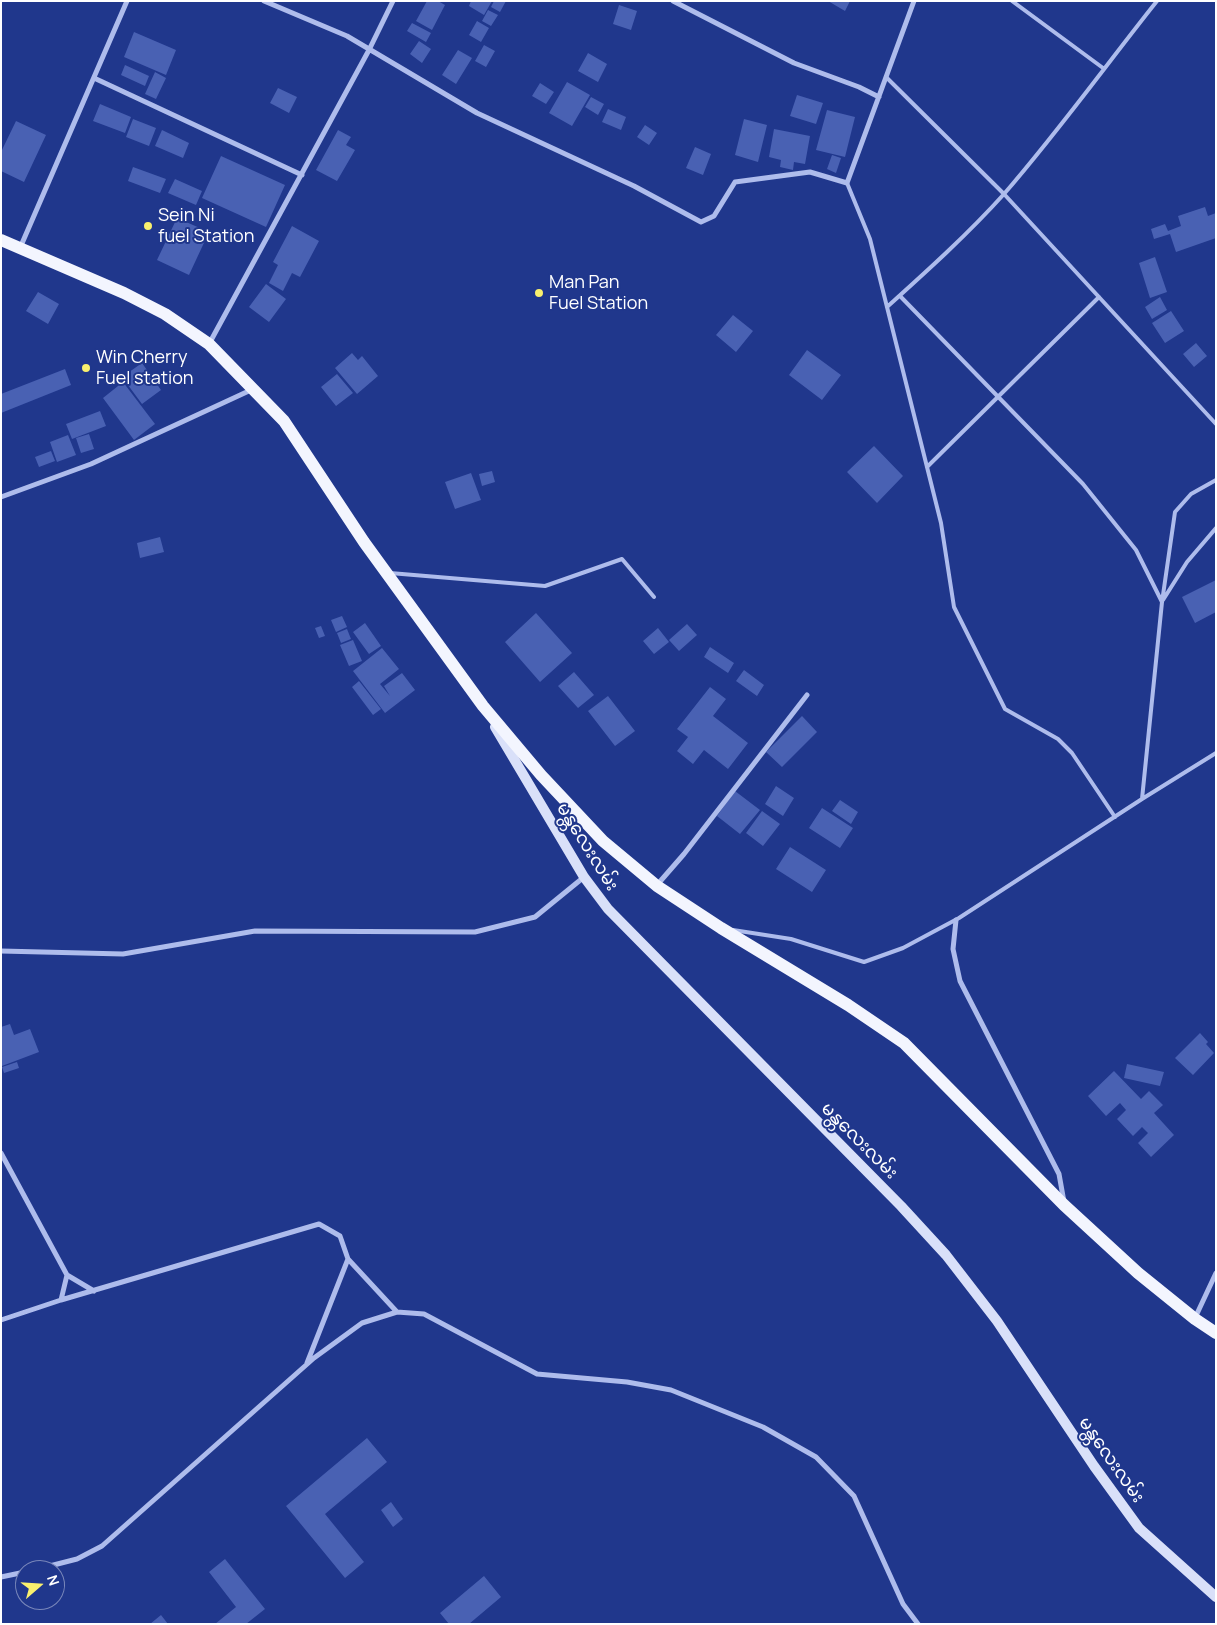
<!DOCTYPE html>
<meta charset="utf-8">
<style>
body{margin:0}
#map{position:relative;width:1217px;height:1625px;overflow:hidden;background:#20378c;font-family:Manrope,sans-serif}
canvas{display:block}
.frame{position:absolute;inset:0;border:2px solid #fff;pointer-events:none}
.north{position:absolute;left:15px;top:1560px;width:50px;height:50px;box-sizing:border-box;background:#20378c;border:1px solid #7987ba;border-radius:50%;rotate:71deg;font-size:14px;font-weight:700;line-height:20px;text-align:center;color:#fff}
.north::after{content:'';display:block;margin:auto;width:18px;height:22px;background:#f9f06e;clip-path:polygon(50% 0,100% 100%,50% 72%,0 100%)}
</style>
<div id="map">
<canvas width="1217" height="1625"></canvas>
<div class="frame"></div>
<div class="north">N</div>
</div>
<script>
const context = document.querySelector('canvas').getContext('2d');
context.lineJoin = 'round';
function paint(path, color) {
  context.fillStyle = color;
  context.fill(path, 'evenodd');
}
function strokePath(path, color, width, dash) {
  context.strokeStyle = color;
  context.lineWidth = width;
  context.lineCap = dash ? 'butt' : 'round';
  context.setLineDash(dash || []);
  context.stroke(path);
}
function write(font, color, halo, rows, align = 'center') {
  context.font = font + ' Manrope,"Noto Sans Myanmar",sans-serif';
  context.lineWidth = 4;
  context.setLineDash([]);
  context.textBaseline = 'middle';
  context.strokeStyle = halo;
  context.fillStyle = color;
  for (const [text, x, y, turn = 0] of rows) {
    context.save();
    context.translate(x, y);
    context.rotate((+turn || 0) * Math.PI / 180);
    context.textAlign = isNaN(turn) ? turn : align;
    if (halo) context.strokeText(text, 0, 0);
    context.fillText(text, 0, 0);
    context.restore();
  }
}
paint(new Path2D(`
 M 427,1 L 438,1 L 445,5 L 432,30 L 416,21 Z
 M 471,1 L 492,1 L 484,15 L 469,6 Z
 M 494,1 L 506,1 L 500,12 L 491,7 Z
 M 828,1 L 850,1 L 845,11 Z
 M 619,5 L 637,11 L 631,30 L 613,24 Z
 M 488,10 L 498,15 L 491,26 L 482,21 Z
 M 477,21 L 489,28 L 481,42 L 469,35 Z
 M 412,23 L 431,33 L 426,42 L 407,31 Z
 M 134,32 L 176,50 L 166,75 L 124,57 Z
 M 419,41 L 431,49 L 422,63 L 410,54 Z
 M 484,45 L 495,51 L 486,67 L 475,61 Z
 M 458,50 L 472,58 L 456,84 L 442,75 Z
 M 588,53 L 607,64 L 598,82 L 578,71 Z
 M 125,65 L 149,76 L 145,86 L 121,75 Z
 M 155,72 L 166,78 L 156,99 L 145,94 Z
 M 567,82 L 590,95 L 572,126 L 549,113 Z
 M 540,83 L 554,92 L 546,104 L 532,96 Z
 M 278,88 L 297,97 L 289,113 L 270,103 Z
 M 797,95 L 823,103 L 816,124 L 790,116 Z
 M 591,97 L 604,104 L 598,115 L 585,107 Z
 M 100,104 L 131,117 L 125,133 L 93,121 Z
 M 608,109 L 626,117 L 621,130 L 602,122 Z
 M 827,110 L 855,117 L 845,157 L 816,150 Z
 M 133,119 L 156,128 L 149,146 L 126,137 Z
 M 744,119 L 767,125 L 758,162 L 735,155 Z
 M 16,121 L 46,135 L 24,182 L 1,171 L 1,152 Z
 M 645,125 L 657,133 L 649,145 L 637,137 Z
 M 774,129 L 810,136 L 805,164 L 794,162 L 793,170 L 780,167 L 781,160 L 769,157 Z
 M 162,130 L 189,143 L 183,158 L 155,146 Z
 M 338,130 L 351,137 L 346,145 L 355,150 L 337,181 L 316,170 Z
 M 695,147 L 711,154 L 703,175 L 686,168 Z
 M 832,155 L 841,158 L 836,173 L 827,169 Z
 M 221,156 L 285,185 L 266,227 L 202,198 Z
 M 133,167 L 166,179 L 160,193 L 128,181 Z
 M 175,179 L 202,191 L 196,205 L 168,193 Z
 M 1205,207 L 1208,216 L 1216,213 L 1216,238 L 1176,252 L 1170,234 L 1154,239 L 1151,229 L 1165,224 L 1168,231 L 1181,226 L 1178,216 Z
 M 177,218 L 209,232 L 189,275 L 157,260 Z
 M 292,226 L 319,241 L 300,277 L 292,273 L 283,291 L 269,283 L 278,265 L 273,262 Z
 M 1155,257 L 1167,292 L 1150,298 L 1139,263 Z
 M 266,284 L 286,299 L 269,322 L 249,307 Z
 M 38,292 L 59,304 L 48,324 L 26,311 Z
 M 1160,297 L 1167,310 L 1152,319 L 1145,307 Z
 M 1171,311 L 1184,331 L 1165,343 L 1152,323 Z
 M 733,315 L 753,331 L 736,352 L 716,335 Z
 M 1196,343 L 1207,356 L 1194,367 L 1183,354 Z
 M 807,350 L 841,375 L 822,400 L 789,375 Z
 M 352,353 L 358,360 L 362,356 L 378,376 L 357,394 L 335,368 Z
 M 142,363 L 161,390 L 142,404 L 122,377 Z
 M 65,369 L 71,385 L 1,413 L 1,394 Z
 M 337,374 L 353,393 L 336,406 L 321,387 Z
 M 123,382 L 155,424 L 134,440 L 103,398 Z
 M 100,411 L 106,426 L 72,439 L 66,424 Z
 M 89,434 L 94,449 L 81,453 L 76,438 Z
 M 68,435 L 76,455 L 57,462 L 50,442 Z
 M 874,446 L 903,476 L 877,503 L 847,472 Z
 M 51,451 L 55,461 L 39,467 L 35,457 Z
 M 492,471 L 495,482 L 482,486 L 479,474 Z
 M 471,473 L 481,500 L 455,509 L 445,482 Z
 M 160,537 L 164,552 L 140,558 L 137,543 Z
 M 1216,580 L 1216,612 L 1195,623 L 1182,597 Z
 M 536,613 L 572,653 L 540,682 L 505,642 Z
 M 342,616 L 347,627 L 336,632 L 331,620 Z
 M 365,623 L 381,646 L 369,654 L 353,632 Z
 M 687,624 L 697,635 L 679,651 L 669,640 Z
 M 321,626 L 325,636 L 319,638 L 315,628 Z
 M 658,628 L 669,642 L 654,654 L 643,641 Z
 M 347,629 L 351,639 L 341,643 L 337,633 Z
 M 353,640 L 362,661 L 349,666 L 340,645 Z
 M 710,647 L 734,663 L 728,673 L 704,657 Z
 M 382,648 L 399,669 L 380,684 L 390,696 L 384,686 L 402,673 L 415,690 L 385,713 L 353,671 Z
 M 744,670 L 764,685 L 757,696 L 736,681 Z
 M 574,672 L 594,695 L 578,708 L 558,686 Z
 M 359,681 L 381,709 L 373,715 L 352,687 Z
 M 710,687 L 726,699 L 713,716 L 748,743 L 728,769 L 704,750 L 693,764 L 677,751 L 688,737 L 677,729 Z
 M 608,696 L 635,731 L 615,746 L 588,711 Z
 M 802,716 L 817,732 L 782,767 L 766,752 Z
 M 776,786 L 794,798 L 783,816 L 765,804 Z
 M 735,791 L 760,810 L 740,834 L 717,816 Z
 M 840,800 L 858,812 L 851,824 L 832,811 Z
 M 822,808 L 853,828 L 840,848 L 809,828 Z
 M 762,811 L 780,824 L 763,846 L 746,833 Z
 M 790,847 L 826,870 L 812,892 L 776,869 Z
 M 10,1024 L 14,1035 L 30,1029 L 39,1052 L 2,1066 L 1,1027 Z
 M 1200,1033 L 1208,1042 L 1206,1044 L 1214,1053 L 1193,1075 L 1175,1058 Z
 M 17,1062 L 19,1068 L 4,1073 L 2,1067 Z
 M 1127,1064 L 1164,1072 L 1160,1086 L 1124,1078 Z
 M 1114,1071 L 1141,1099 L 1149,1091 L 1163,1105 L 1154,1113 L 1174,1135 L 1151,1157 L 1138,1143 L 1148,1133 L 1142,1127 L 1133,1136 L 1117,1119 L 1126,1110 L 1120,1103 L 1106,1116 L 1088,1096 Z
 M 367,1438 L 387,1462 L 325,1514 L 364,1562 L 345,1578 L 286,1506 Z
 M 391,1502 L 403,1519 L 393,1527 L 381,1510 Z
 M 225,1559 L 265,1609 L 246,1624 L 215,1624 L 236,1607 L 209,1572 Z
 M 484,1576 L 501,1597 L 469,1624 L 449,1624 L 440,1613 Z
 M 161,1615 L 168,1624 L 150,1624 Z`), '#4961b3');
strokePath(new Path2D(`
 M 1012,1 L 1103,68
 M 886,77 L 1004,194 L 1216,424
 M 847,183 L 870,239 L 941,523 L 954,607 L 1005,709 L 1058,739 L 1072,753 L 1115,817
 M 900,296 L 1083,484 L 1136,550 L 1162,602
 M 887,307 C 927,271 968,234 1004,194 C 1058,132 1106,65 1157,1
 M 927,467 L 1099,297
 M 390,573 L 545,586 L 622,559 L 654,597
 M 1163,600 L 1187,562 L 1216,528
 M 1142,799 L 1216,753
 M 733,930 L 791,939 L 864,962 L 903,948 L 959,918 L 1142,799 L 1162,602 L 1175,512 L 1191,494 L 1216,480`), '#aebcec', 4);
strokePath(new Path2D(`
 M 264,1 L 347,36 L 477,113 L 634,186 L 701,222 L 714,216 L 735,182 L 810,172 L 847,183 L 914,1
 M 673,1 L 794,63 L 859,87 L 879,97
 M 94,78 L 302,175
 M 20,248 L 127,1
 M 209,344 L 369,50 L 393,1
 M 1,497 L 91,464 L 251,390
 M 657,885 L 684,854 L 807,695
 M 956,920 L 953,949 L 960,981 L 1059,1174 L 1064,1202
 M 1,951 L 123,954 L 255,931 L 475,932 L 535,917 L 584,877
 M 1,1153 L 67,1275 L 61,1300
 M 348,1259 L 397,1312
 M 67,1275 L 94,1291
 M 1195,1318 L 1216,1273
 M 1,1320 L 61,1300 L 319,1224 L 340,1236 L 348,1259 L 307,1363
 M 34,1570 L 77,1559 L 102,1546 L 314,1358 L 362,1323 L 397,1312 L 424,1314 L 537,1374 L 627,1382 L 671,1390 L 763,1427 L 816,1457 L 854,1496 L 903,1604 L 918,1624
 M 1,1577 L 25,1572`), '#aebcec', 5);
strokePath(new Path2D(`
 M 495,727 L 584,877 L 608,909 L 901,1206 L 946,1255 L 997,1321 L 1094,1466 L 1139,1528 L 1216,1597`), '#d9e0f9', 10);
strokePath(new Path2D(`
 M 1,240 L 124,293 L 165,314 L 209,344 L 284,421 L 364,542 L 483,706 L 541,775 L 603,841 L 657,886 L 721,928 L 848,1005 L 904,1043 L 1064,1205 L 1138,1273 L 1195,1319 L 1216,1333`), '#f3f5fe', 12);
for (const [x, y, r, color] of [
 [148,226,5,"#f9f06e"],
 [539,293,5,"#f9f06e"],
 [86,368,5,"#f9f06e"]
]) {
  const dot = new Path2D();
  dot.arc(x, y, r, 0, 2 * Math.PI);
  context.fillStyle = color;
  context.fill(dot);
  strokePath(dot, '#20378c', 2);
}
write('18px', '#fff', '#20378c', [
 ["Sein Ni",158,216],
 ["fuel Station",158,237],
 ["Man Pan",549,283],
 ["Fuel Station",549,304],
 ["Win Cherry",96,358],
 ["Fuel station",96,379]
], 'left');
write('18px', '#fff', '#20378c', [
 ["မန္တလေးလမ်း",587,847,58],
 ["မန္တလေးလမ်း",859,1141,45],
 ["မန္တလေးလမ်း",1111,1460,55]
]);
</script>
